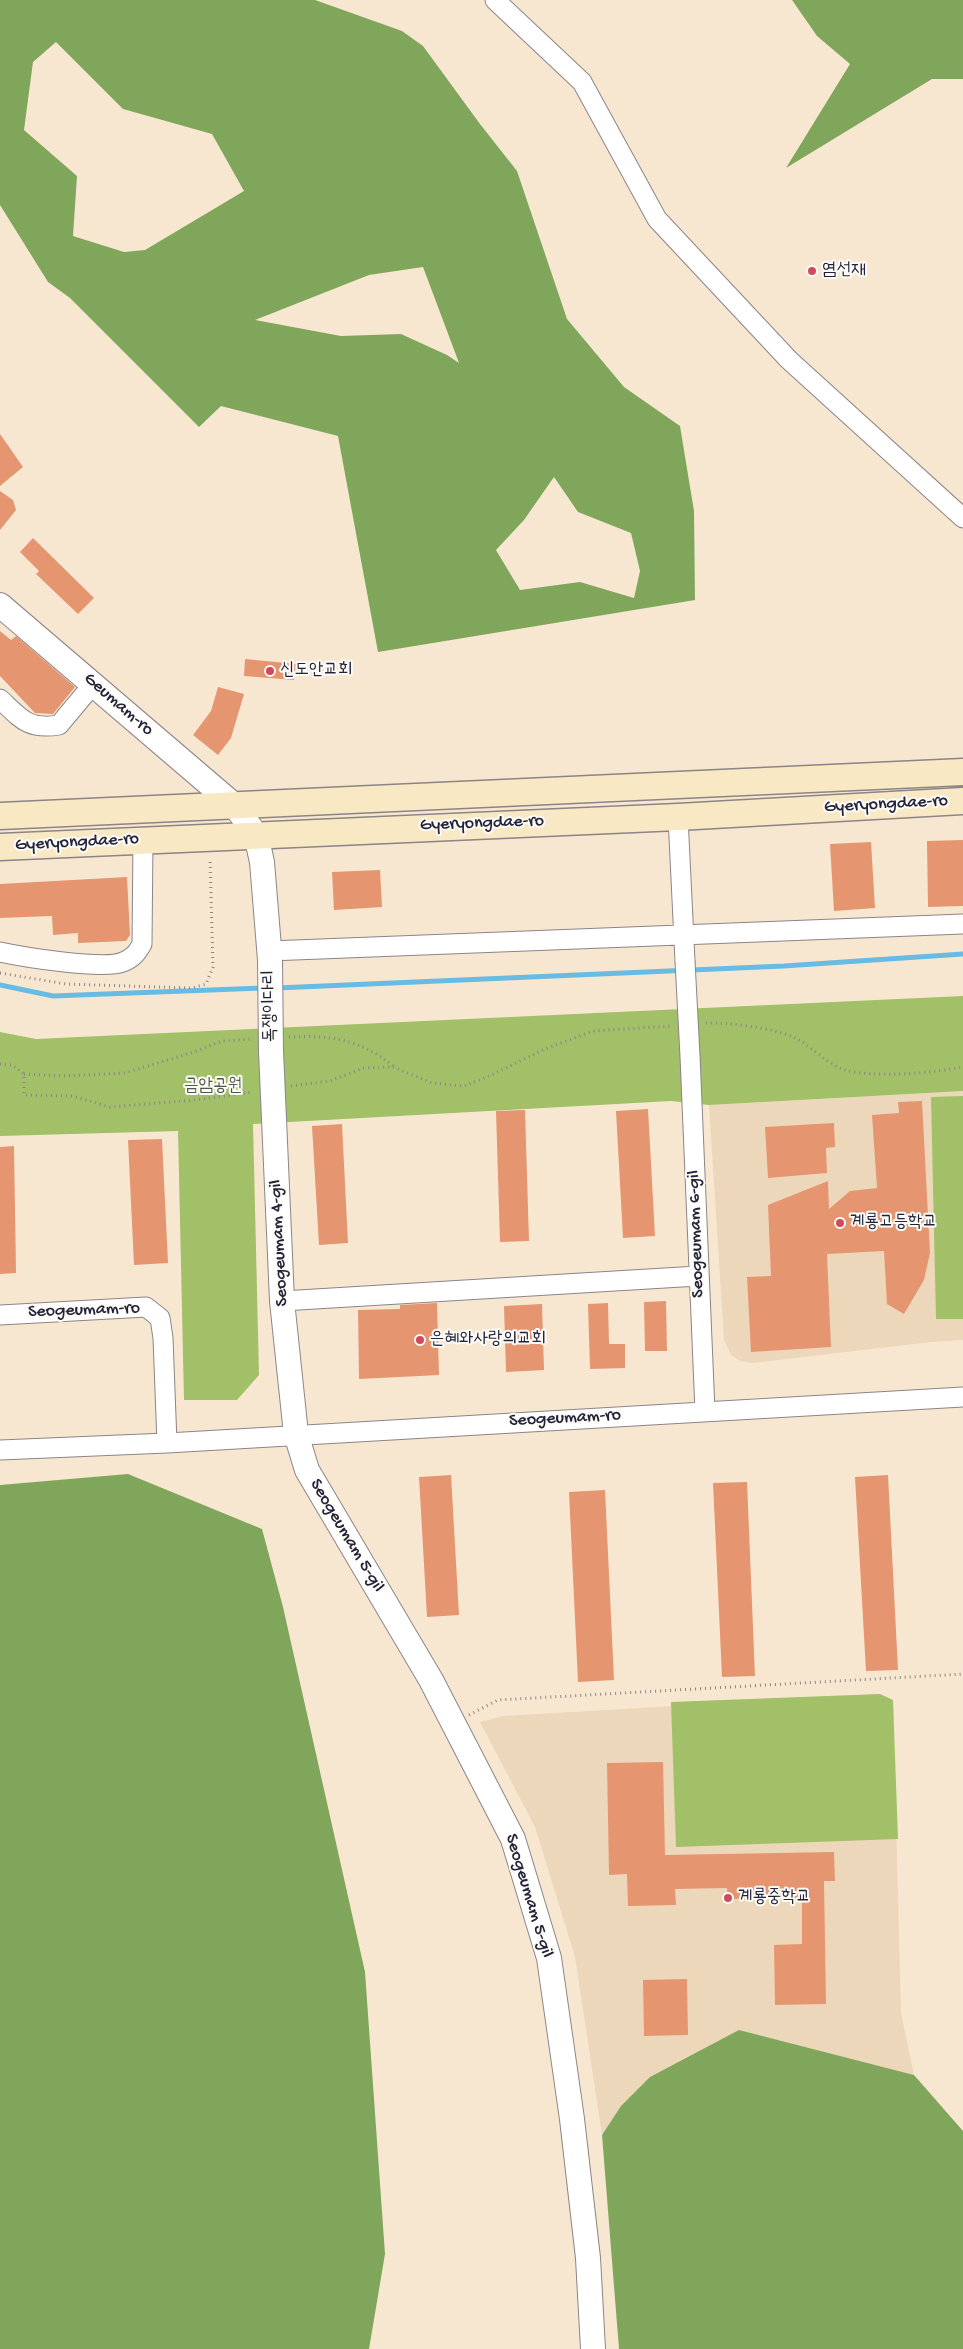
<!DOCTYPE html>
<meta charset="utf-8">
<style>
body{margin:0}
canvas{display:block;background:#f7e7d1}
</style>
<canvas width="963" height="2349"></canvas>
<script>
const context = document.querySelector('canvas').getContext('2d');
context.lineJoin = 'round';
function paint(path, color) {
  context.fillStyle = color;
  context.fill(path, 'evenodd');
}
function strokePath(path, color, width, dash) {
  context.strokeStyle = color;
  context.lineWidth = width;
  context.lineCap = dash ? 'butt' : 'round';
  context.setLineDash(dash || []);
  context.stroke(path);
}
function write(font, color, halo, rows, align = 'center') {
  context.font = font + ' "Gochi Hand","Poor Story",sans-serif';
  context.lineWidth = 4;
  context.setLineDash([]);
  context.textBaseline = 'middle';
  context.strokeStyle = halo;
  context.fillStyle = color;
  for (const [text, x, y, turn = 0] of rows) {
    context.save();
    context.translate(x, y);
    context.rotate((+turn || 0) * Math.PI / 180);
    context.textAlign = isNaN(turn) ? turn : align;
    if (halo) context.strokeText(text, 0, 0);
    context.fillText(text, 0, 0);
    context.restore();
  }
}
paint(new Path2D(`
 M 963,1091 L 963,1340 L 931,1342 L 753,1363 L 740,1361 L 731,1355 L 724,1340 L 709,1105 Z
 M 880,1694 L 893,1700 L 901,2013 L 914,2075 L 739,2030 L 621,2106 L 602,2135 L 575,1957 L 535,1827 L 480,1722 L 503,1716 Z`), '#edd7bb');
paint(new Path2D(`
 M 963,996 L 963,1091 L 709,1105 L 671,1101 L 253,1124 L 259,1375 L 237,1400 L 184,1400 L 178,1131 L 0,1136 L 0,1032 L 36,1039 Z
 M 963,1096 L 963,1319 L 936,1319 L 931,1097 Z
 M 880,1694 L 893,1700 L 898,1839 L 676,1847 L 671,1702 Z`), '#a1c068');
paint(new Path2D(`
 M 0,0 L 315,0 L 402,31 L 423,46 L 480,124 L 517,171 L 567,319 L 624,387 L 680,426 L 694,511 L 695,600 L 378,652 L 338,436 L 221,406 L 199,427 L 70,298 L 48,282 L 0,205 ZM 56,42 L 123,109 L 212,134 L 244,191 L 145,250 L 124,252 L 73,236 L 77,176 L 24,130 L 33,62 ZM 423,267 L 459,363 L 447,355 L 401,334 L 341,336 L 255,320 L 369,275 ZM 554,477 L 578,512 L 631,533 L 640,571 L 634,598 L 580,582 L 520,590 L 496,550 L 524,520 Z
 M 792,0 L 963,0 L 963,79 L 932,79 L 786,168 L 850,64 L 817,36 Z
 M 128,1474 L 262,1529 L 283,1607 L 365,1972 L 385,2254 L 369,2349 L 0,2349 L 0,1485 Z
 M 739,2030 L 914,2075 L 963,2131 L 963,2349 L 619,2349 L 602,2135 L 621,2106 L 650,2077 Z`), '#80a65c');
strokePath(new Path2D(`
 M 0,985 L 53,996 L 263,988
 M 277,988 L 784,966 L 963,954`), '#68bce4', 5);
paint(new Path2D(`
 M 0,434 L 23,467 L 0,486 Z
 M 0,491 L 13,500 L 16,510 L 0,530 Z
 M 33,538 L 94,598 L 78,614 L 36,574 L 39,571 L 20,552 Z
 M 0,631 L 11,640 L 16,636 L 75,687 L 53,714 L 35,713 L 0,676 Z
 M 245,659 L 296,664 L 294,680 L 244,676 Z
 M 218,687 L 244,694 L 231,738 L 218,755 L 193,735 L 211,711 Z
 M 963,840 L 963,906 L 928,907 L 927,841 Z
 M 871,842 L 875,908 L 834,911 L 830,844 Z
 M 380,870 L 382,907 L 334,910 L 332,872 Z
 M 127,877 L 130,935 L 126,941 L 78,943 L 78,933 L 53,935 L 52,916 L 0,918 L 0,884 Z
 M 922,1101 L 930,1253 L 924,1280 L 904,1314 L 887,1304 L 884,1251 L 827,1254 L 831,1347 L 751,1352 L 747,1277 L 771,1276 L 768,1205 L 828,1181 L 829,1209 L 850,1191 L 877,1188 L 872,1115 L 899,1113 L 898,1102 Z
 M 648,1109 L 655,1236 L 623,1238 L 616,1111 Z
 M 525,1110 L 529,1241 L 500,1242 L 496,1111 Z
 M 834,1123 L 835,1147 L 826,1148 L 827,1173 L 768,1178 L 765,1127 Z
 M 342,1124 L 348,1243 L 319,1245 L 312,1126 Z
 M 162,1139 L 168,1263 L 134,1265 L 128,1140 Z
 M 14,1146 L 16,1273 L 0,1274 L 0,1147 Z
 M 666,1301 L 667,1351 L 645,1351 L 644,1302 Z
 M 437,1303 L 439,1375 L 359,1379 L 358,1310 L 400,1309 L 400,1305 Z
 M 608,1303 L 609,1344 L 625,1344 L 625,1368 L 590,1369 L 588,1304 Z
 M 542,1304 L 544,1370 L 506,1372 L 504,1306 Z
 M 451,1475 L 459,1615 L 427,1617 L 419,1477 Z
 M 888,1475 L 898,1670 L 866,1671 L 855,1477 Z
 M 747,1482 L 755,1676 L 722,1677 L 713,1483 Z
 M 605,1490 L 614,1680 L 578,1682 L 569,1492 Z
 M 663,1762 L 665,1855 L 834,1852 L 835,1881 L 824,1881 L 826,2004 L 775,2005 L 774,1945 L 802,1944 L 802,1898 L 728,1899 L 727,1888 L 675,1889 L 676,1905 L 628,1906 L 627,1874 L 609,1875 L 607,1763 Z
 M 687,1979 L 688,2035 L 644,2036 L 643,1980 Z`), '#e59670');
const minor = new Path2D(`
 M 495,0 L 582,82 L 657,219 L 789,360 L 963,518
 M 0,699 C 21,719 28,730 59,725 L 94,683
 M 678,817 L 685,961
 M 269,951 L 963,924
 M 0,952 C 23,957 103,970 123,962 C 133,958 137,953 142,944 L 143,840
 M 690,1056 L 705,1411
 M 282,1301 L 698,1276
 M 0,1315 L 146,1307 L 160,1318 L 163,1338 L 167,1443
 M 0,1450 L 167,1443 L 963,1397`);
const tertiary = new Path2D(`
 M 0,605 L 235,806 L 256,835 L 262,862 L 270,960
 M 271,1051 L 282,1301 L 296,1434 L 307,1470 L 431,1680 L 513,1839 L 549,1958 L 572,2119 L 588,2258 L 593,2349`);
const secondary = new Path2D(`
 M 0,816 L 963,772
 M 0,847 L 678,817 L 963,801`);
strokePath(minor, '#8c8486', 21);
strokePath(tertiary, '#8c8486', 26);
strokePath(secondary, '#8c8486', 29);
strokePath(new Path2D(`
 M 0,973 L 66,984 L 192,988 L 206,984 L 213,967 L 210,858
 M 706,1023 C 727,1022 773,1028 793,1037 C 811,1045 826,1064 845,1070 C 873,1078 933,1073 963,1067
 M 289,1037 C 331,1035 360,1039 393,1066
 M 0,1064 L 12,1065 L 24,1074 L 24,1095 L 73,1096 L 110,1107 L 195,1100 L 253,1092
 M 24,1074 L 66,1076 L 125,1073 L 194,1052 L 222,1041 L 251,1039
 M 291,1086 L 330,1081 L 363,1068 L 393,1067 L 432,1083 L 464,1086 L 487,1077 L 545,1049 L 593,1031 L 672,1026
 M 469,1715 L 498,1700 L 963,1674`), '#8c8486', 3, [1, 4]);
strokePath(minor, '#fff', 19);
strokePath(tertiary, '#fff', 24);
strokePath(secondary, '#f8e8c3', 26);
const minorBridge = new Path2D(`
 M 685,961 L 690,1056`);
const tertiaryBridge = new Path2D(`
 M 270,960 L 271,1051`);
strokePath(minorBridge, '#8c8486', 21, []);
strokePath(tertiaryBridge, '#8c8486', 26, []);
strokePath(minorBridge, '#fff', 19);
strokePath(tertiaryBridge, '#fff', 24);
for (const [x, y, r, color] of [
 [812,271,5,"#d1495b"],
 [270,671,5,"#d1495b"],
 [840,1223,5,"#d1495b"],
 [420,1340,5,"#d1495b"],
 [728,1898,5,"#d1495b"]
]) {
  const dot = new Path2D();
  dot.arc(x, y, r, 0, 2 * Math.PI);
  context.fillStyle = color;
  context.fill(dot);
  strokePath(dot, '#fdfcf7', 2);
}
write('18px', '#22223b', '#fdfcf7', [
 ["염선재",822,271],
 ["신도안교회",280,671],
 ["계룡고등학교",850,1223],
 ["은혜와사랑의교회",430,1340],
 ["계룡중학교",738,1898]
], 'left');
write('18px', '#22223b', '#fdfcf7', [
 ["Geumam-ro",118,705,41],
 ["Gyeryongdae-ro",886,805,-3],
 ["Gyeryongdae-ro",482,824,-2],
 ["Gyeryongdae-ro",77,843,-3],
 ["독쟁이다리",271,1006,-91],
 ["Seogeumam 6-gil",697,1234,-92],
 ["Seogeumam 4-gil",280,1243,-93],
 ["Seogeumam-ro",84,1311,-2],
 ["Seogeumam-ro",565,1419,-3],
 ["Seogeumam 5-gil",346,1536,59],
 ["Seogeumam 5-gil",528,1896,73]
]);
write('18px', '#4e594b', '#fdfcf7', [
 ["금암공원",213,1087]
]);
</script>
